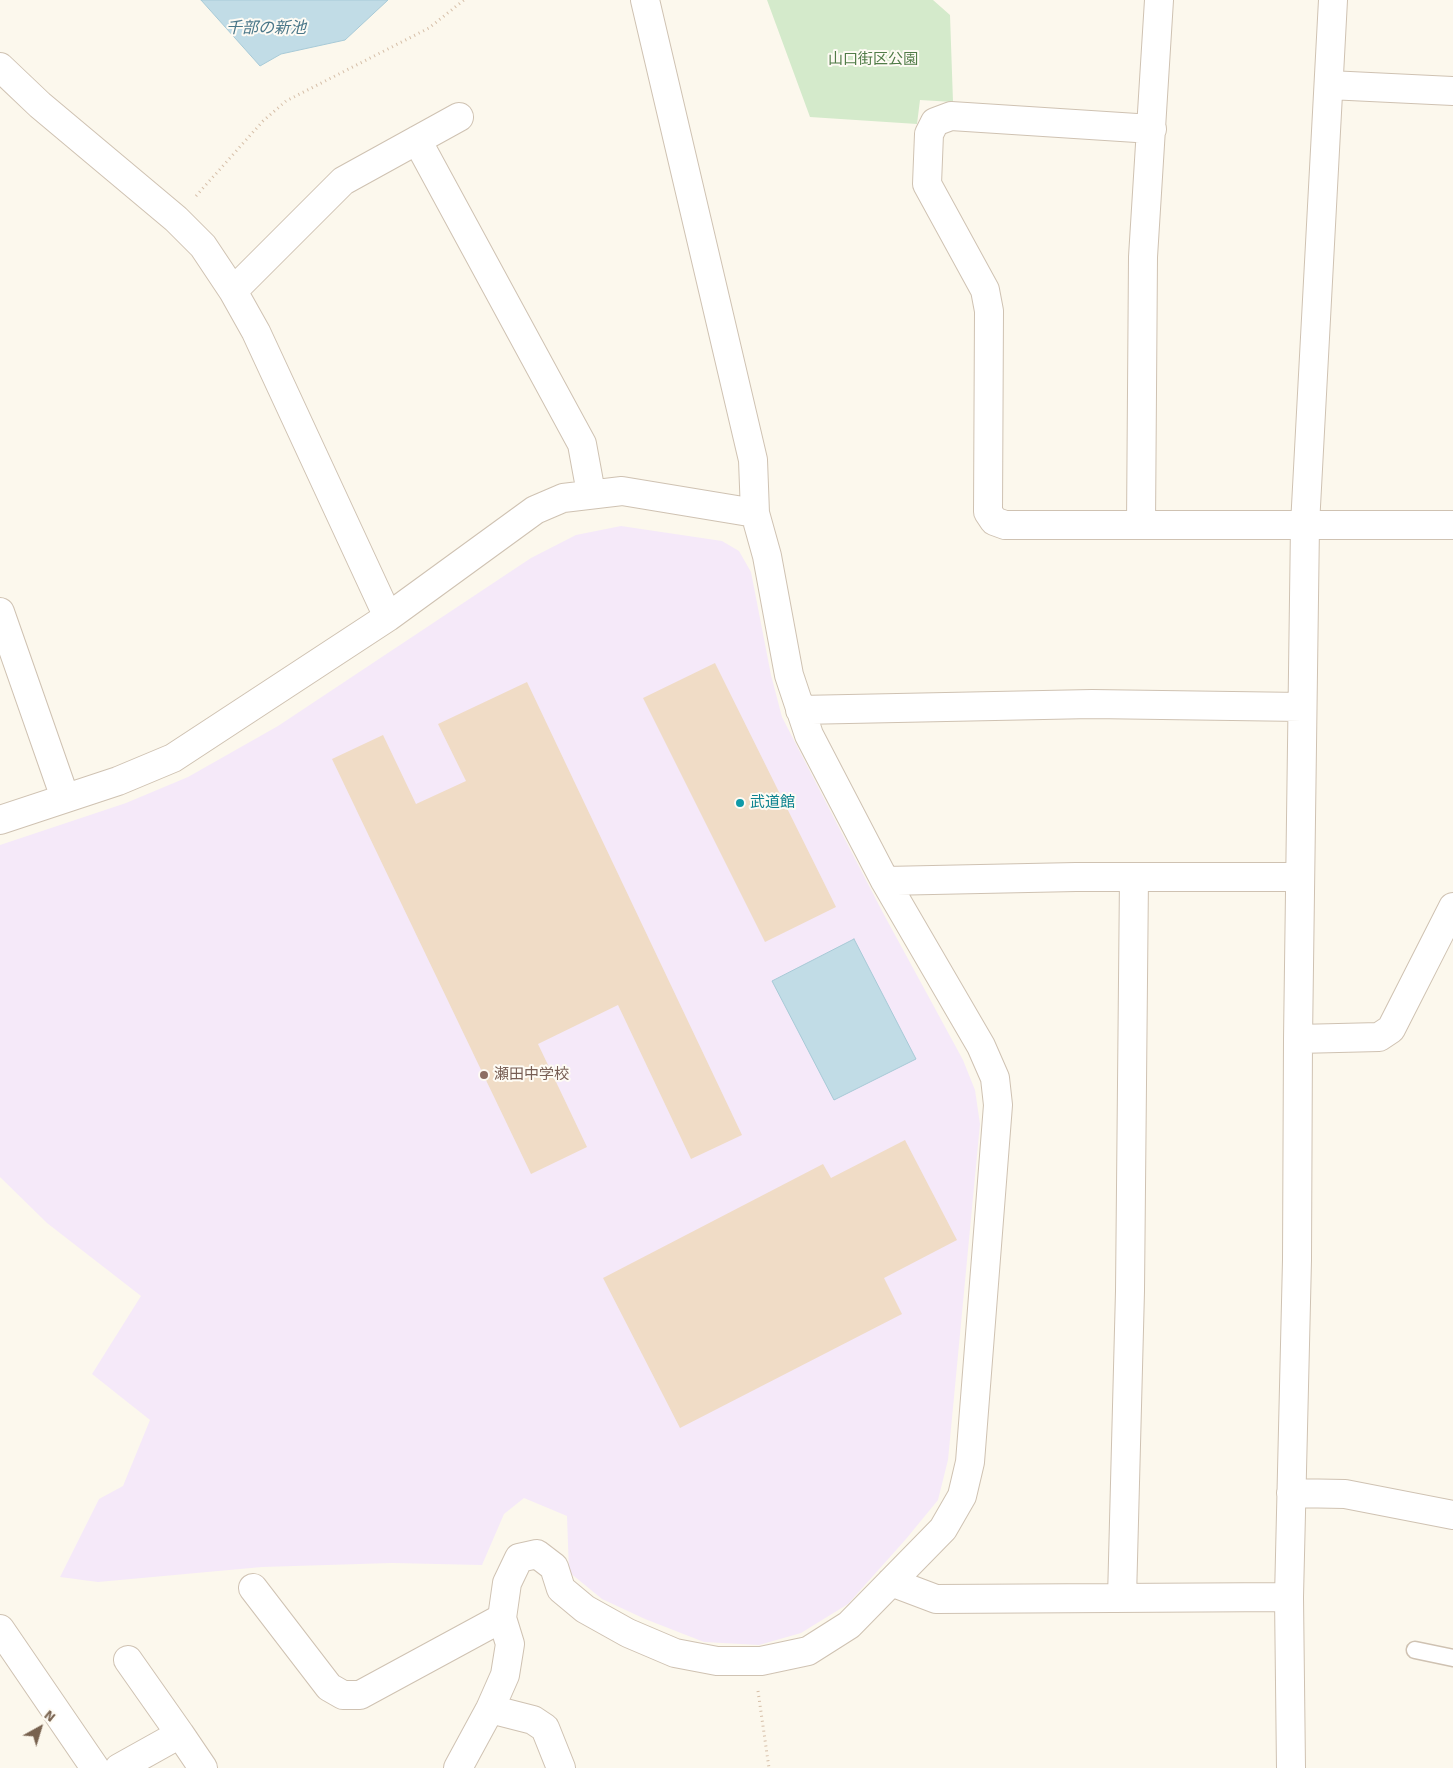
<!DOCTYPE html>
<meta charset="utf-8">
<style>
body{margin:0}
#map{position:relative;width:1453px;height:1768px;overflow:hidden;background:#fcf8ed;font-family:Signika,sans-serif}
canvas{display:block}
.north{position:absolute;left:15px;top:1703px;width:50px;height:50px;-webkit-text-stroke:4px #fefbf4;paint-order:stroke;rotate:39deg;font-size:14px;font-weight:700;line-height:20px;text-align:center;color:#78624f}
.north::after{content:'';display:block;margin:auto;width:18px;height:22px;background:#78624f;clip-path:polygon(50% 0,100% 100%,50% 72%,0 100%)}
</style>
<div id="map">
<canvas width="1453" height="1768"></canvas>
<div class="north">N</div>
</div>
<script>
const ctx = document.querySelector('canvas').getContext('2d');
ctx.lineJoin = 'round';
function fillPath(path, color) { ctx.fillStyle = color; ctx.fill(path, 'evenodd'); }
const toPath = rows => new Path2D(rows.map(r => 'M' + r).join(''));
function stroke(path, color, width, dash) { ctx.strokeStyle = color; ctx.lineWidth = width; ctx.lineCap = dash ? 'butt' : 'round'; ctx.setLineDash(dash || []); ctx.stroke(path); }
function drawText(font, color, halo, rows, align = 'center') {
  ctx.font = font + ' Signika,"Noto Sans JP",sans-serif'; ctx.lineWidth = 4; ctx.setLineDash([]); ctx.textBaseline = 'middle'; ctx.strokeStyle = halo; ctx.fillStyle = color; for (const [text, x, y, turn = 0] of rows) {
    ctx.save(); ctx.translate(x, y); ctx.rotate((+turn || 0) * Math.PI / 180); ctx.textAlign = isNaN(turn) ? turn : align; if (halo) ctx.strokeText(text, 0, 0); ctx.fillText(text, 0, 0); ctx.restore();
  }
}
fillPath(toPath([
 [621,526,722,541,739,551,751,572,771,675,782,717,882,911,963,1060,975,1090,980,1124,948,1460,938,1500,906,1539,848,1604,801,1633,759,1645,704,1642,645,1619,602,1599,569,1572,567,1516,524,1498,504,1514,482,1565,392,1563,262,1567,98,1582,60,1577,99,1499,123,1486,150,1420,92,1374,141,1296,47,1223,0,1177,0,845,126,803,188,777,278,726,531,558,576,535]
]), '#f5e9f9');
fillPath(toPath([
 [767,0,933,0,950,15,953,102,920,100,917,124,810,117]
]), '#d4eacb');
const water = toPath([
 [201,0,388,0,345,40,281,54,260,66,201,0],
 [854,939,916,1059,834,1100,772,981,854,939]
]);
fillPath(water, '#c1dce6');
stroke(water, '#a8cad7', 1);
fillPath(toPath([
 [715,663,836,907,765,942,643,698],
 [527,682,742,1135,691,1159,618,1005,538,1044,587,1147,531,1174,332,759,383,735,416,804,466,781,438,724],
 [905,1140,957,1240,884,1278,902,1314,680,1428,603,1278,823,1164,831,1178]
]), '#f0dcc6');
const lane = toPath([
 [1415,1650,1453,1658]
]);
const street = toPath([
 [645,0,753,460,755,513],
 [0,67,40,105,176,219,203,246,233,291,256,332,388,617],
 [1329,85,1453,91],
 [1152,129,951,116,935,122,929,134,927,184,985,290,989,311,988,512,994,521,1005,525,1453,525],
 [417,140,582,444,591,493],
 [233,291,343,181,459,117],
 [1141,525,1143,257,1159,0],
 [0,612,65,798],
 [800,710,1092,704,1302,707],
 [0,820,118,781,173,758,388,617,535,510,563,498,622,491,755,513,767,556,789,675,809,735,885,881,981,1046,995,1078,998,1105,970,1462,962,1496,943,1529,849,1625,808,1651,761,1661,717,1661,675,1653,628,1633,585,1609,561,1589,554,1567,537,1554,519,1558,507,1583,502,1618,510,1644,505,1675,490,1709,458,1768],
 [885,881,1076,877,1300,877],
 [1298,1039,1379,1037,1391,1029,1453,907],
 [1291,1493,1345,1494,1453,1515],
 [891,1582,936,1599,1289,1597],
 [253,1588,329,1687,343,1695,360,1695,502,1618],
 [1122,1598,1130,1291,1134,877],
 [0,1629,95,1768],
 [128,1660,180,1734],
 [490,1709,533,1720,545,1728,561,1768],
 [119,1768,180,1734,203,1768],
 [1291,1768,1289,1597,1297,1260,1298,1039,1305,525,1333,0]
]);
stroke(lane, '#cfc2b2', 19);
stroke(street, '#cfc2b2', 30);
stroke(toPath([
 [196,196,263,121,286,101,429,28,464,0],
 [758,1691,769,1768]
]), '#d6bfa8', 3, [1, 4]);
stroke(lane, '#fff', 16);
stroke(street, '#fff', 28);
for (const [x, y, r, color] of [
 [740,803,5,"#0f9aa8"],
 [484,1075,5,"#8d6e63"]
]) { const dot = new Path2D(); dot.arc(x, y, r, 0, 2 * Math.PI); ctx.fillStyle = color; ctx.fill(dot); stroke(dot, '#fefbf4', 2); }
drawText('15px', '#517c48', '#fefbf4', [
 ["山口街区公園",873,60]
]);
drawText('15px', '#0d838f', '#fefbf4', [
 ["武道館",750,803]
], 'left');
drawText('15px', '#785e54', '#fefbf4', [
 ["瀬田中学校",494,1075]
], 'left');
drawText('italic 16px', '#4a7789', '#fefbf4', [
 ["千部の新池",266,29]
]);
</script>
